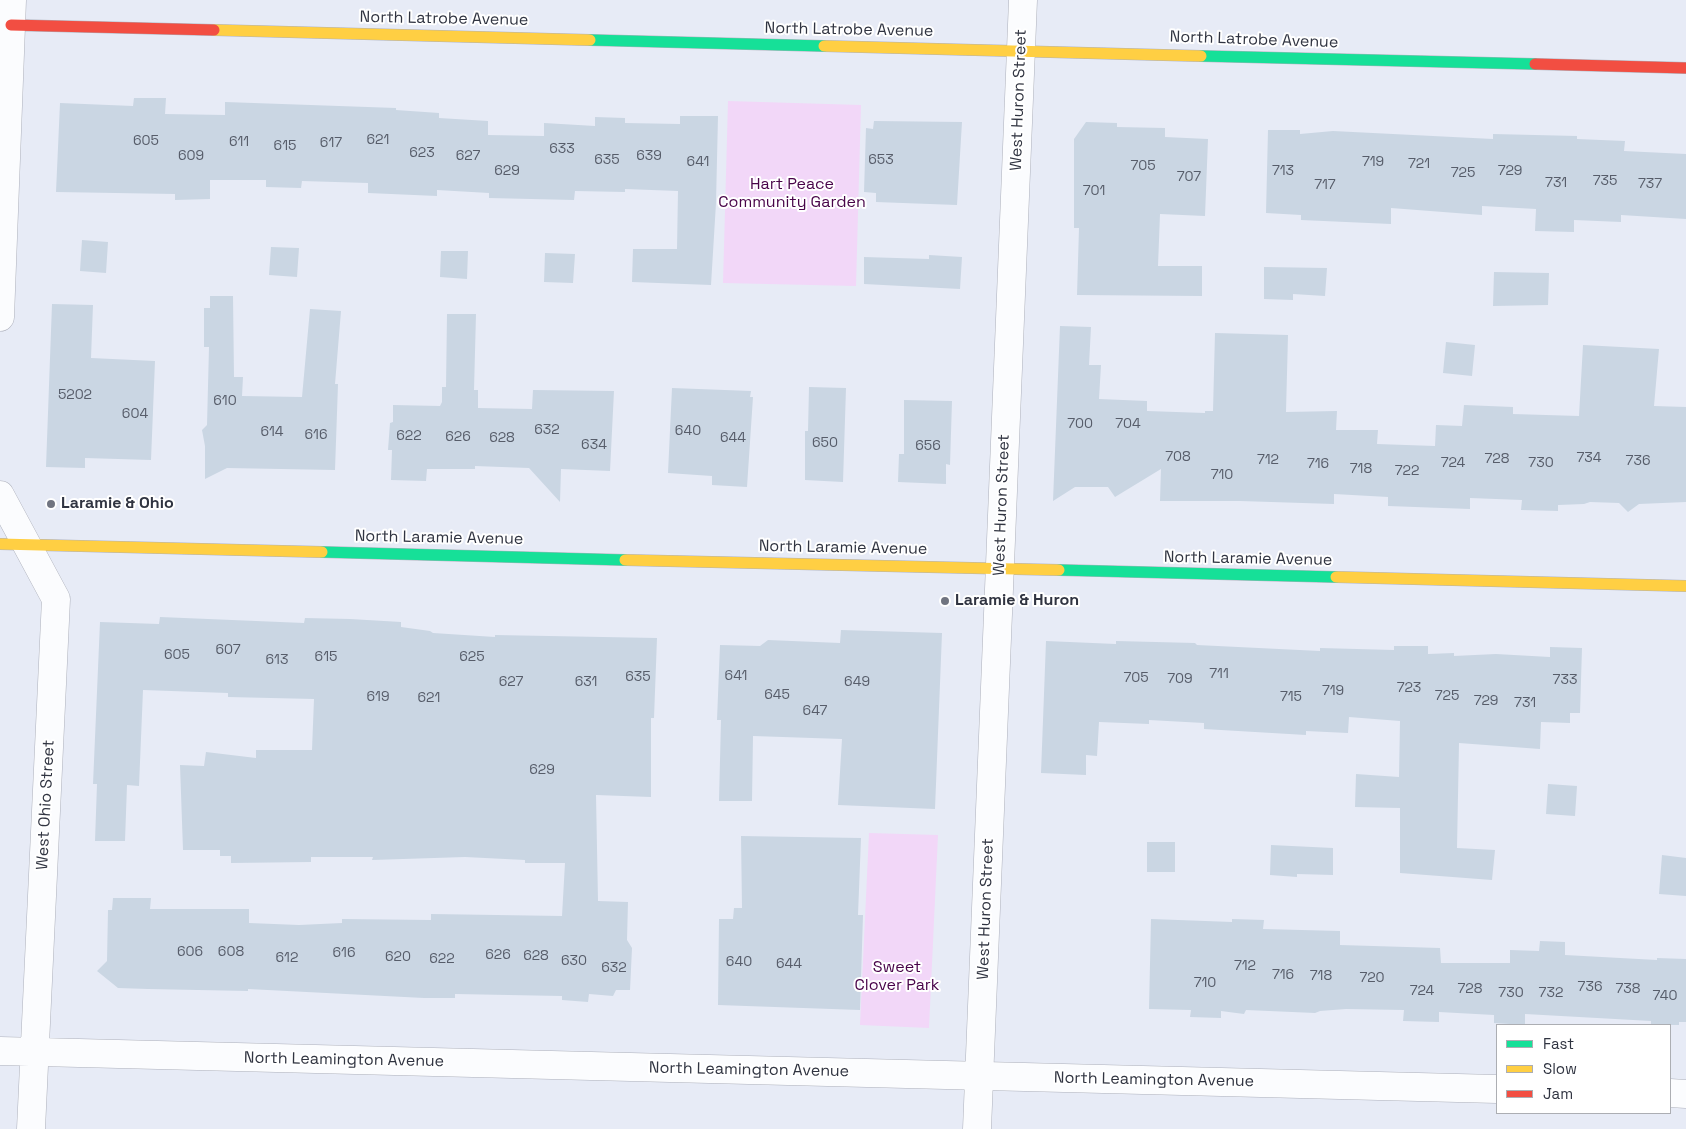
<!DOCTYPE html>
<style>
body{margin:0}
#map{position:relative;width:1686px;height:1129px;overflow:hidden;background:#e7ebf6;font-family:"Space Grotesk",sans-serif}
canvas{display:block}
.legend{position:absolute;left:1496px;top:1024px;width:175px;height:90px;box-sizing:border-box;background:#fff;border:1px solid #acaeb3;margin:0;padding:6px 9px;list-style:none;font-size:15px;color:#303441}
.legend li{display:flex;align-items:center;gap:10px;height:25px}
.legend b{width:25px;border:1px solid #acaeb3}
</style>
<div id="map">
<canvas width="1686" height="1129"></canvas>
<ul class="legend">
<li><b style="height:6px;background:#16e098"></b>Fast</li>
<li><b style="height:6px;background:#ffcf43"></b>Slow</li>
<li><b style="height:6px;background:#f24e42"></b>Jam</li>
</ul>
</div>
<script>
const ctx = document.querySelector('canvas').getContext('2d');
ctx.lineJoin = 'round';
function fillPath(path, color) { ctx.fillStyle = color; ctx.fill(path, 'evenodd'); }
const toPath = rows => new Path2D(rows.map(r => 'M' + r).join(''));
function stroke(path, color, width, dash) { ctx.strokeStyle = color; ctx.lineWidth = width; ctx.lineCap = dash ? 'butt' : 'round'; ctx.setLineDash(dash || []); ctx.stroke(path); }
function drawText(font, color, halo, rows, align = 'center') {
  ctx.font = font + ' "Space Grotesk",sans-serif'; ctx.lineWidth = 4; ctx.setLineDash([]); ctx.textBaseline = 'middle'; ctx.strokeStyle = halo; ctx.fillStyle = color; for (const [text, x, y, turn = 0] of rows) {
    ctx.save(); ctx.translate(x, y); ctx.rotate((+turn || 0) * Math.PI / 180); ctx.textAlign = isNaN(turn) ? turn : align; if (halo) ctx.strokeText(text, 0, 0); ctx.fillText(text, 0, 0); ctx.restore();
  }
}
fillPath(toPath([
 [728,101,861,105,856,286,723,283],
 [869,833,938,835,929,1028,860,1025]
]), '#f2d7f8');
fillPath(toPath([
 [134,98,166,98,165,114,225,115,225,102,396,108,396,110,439,113,439,118,488,121,488,135,544,136,544,123,595,126,595,117,625,118,625,123,680,124,680,116,718,116,716,203,711,285,632,282,633,249,677,249,678,191,625,189,625,192,575,191,574,200,489,198,489,193,437,190,437,196,368,193,368,183,302,181,301,188,266,187,266,180,210,180,210,199,175,200,175,194,56,192,60,103,133,106],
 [874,121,962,122,957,205,876,202,876,193,864,192,866,128,873,129],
 [1086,122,1117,123,1117,127,1165,128,1165,137,1208,139,1205,216,1160,214,1158,266,1202,266,1202,296,1077,295,1079,228,1074,228,1074,139],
 [1268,130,1300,130,1300,134,1333,131,1493,139,1493,134,1577,136,1577,139,1625,141,1624,151,1686,154,1686,219,1621,215,1621,222,1574,220,1574,232,1535,231,1536,209,1482,206,1482,215,1391,208,1391,224,1301,220,1301,215,1266,213],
 [82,240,108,242,106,273,80,271],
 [271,247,299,248,297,277,269,275],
 [441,251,468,251,467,279,440,277],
 [545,253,575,254,573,283,544,282],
 [929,255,962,257,960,289,864,284,864,257,929,259],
 [1264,267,1327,268,1325,296,1293,294,1293,300,1264,299],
 [1494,272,1549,273,1548,305,1493,306],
 [210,296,233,296,234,377,243,377,242,396,302,397,310,309,341,311,335,384,338,384,335,470,227,468,205,479,205,446,202,430,207,425,209,347,204,347,204,308,210,308],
 [52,304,93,305,91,358,155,361,151,460,85,458,85,468,46,467],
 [447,314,476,314,474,390,478,390,478,408,532,409,533,390,614,391,610,471,561,469,560,502,529,468,475,466,475,469,427,469,426,481,391,480,392,450,388,450,390,423,393,422,393,405,440,406,442,402,442,387,446,387],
 [1060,326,1091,327,1089,365,1101,365,1099,399,1147,401,1147,411,1205,413,1205,411,1213,411,1215,333,1288,335,1286,412,1337,411,1336,430,1378,430,1377,444,1435,446,1436,425,1462,426,1464,405,1513,407,1513,414,1579,416,1583,345,1659,349,1654,406,1686,407,1686,502,1639,504,1628,512,1619,503,1590,502,1584,504,1558,505,1558,511,1521,510,1522,500,1470,498,1470,509,1388,506,1388,497,1334,494,1334,504,1240,501,1160,501,1161,469,1115,497,1108,487,1075,487,1053,501],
 [1446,342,1475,345,1472,376,1443,373],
 [809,387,846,388,843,482,805,480,805,431,808,431],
 [672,388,751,391,750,397,753,397,747,487,712,485,712,476,668,473],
 [904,400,952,401,950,465,946,464,946,484,898,482,899,454,904,454],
 [160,617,304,623,305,618,350,619,401,622,401,627,430,631,433,633,495,637,495,635,657,638,654,718,651,718,651,797,596,795,598,901,628,902,627,940,632,948,630,990,616,990,613,996,589,994,588,1002,562,1000,562,996,455,994,455,998,424,998,248,989,248,991,148,989,118,988,97,971,107,961,108,910,112,910,113,898,151,898,150,909,249,909,249,923,299,925,342,923,342,919,431,920,431,914,562,916,565,863,525,863,525,860,465,857,372,860,373,857,311,857,311,862,231,863,231,856,220,856,220,850,183,850,180,765,204,766,206,752,256,758,256,750,312,750,314,699,228,697,228,693,143,690,139,786,127,785,125,841,95,841,97,784,93,784,100,622,159,624],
 [841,630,942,633,935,809,838,805,842,739,753,736,752,801,719,801,721,720,717,720,720,645,760,646,768,640,840,643],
 [1046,641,1116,644,1116,641,1195,643,1197,645,1320,651,1320,648,1394,650,1394,646,1428,646,1428,654,1454,653,1454,656,1496,654,1550,657,1550,647,1582,648,1580,713,1570,713,1570,723,1541,722,1540,749,1459,743,1457,848,1495,850,1492,880,1400,873,1400,808,1355,807,1356,774,1399,777,1400,721,1349,717,1348,733,1306,731,1306,735,1204,729,1204,723,1149,720,1149,724,1099,722,1097,756,1086,755,1086,775,1041,773],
 [1548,784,1577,786,1575,816,1546,814],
 [741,836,861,838,858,915,863,915,860,1010,718,1005,719,919,733,919,734,908,742,908],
 [1147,842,1175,842,1175,872,1147,872],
 [1271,845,1333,848,1333,875,1297,874,1297,877,1270,875],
 [1662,855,1686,858,1686,896,1659,894],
 [1151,919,1232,922,1232,919,1264,920,1263,929,1340,931,1340,945,1440,948,1441,963,1510,963,1510,950,1539,951,1540,941,1565,942,1565,955,1657,960,1657,958,1686,959,1686,1022,1679,1022,1679,1025,1651,1025,1651,1021,1525,1014,1525,1025,1494,1023,1494,1015,1439,1012,1439,1022,1403,1021,1404,1010,1346,1009,1320,1011,1315,1013,1246,1010,1244,1014,1221,1011,1221,1018,1190,1017,1191,1010,1149,1009]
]), '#cad6e3');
const street = toPath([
 [0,317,12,0],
 [0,495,56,599,31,1129],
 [0,1051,1497,1089],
 [1670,1093,1686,1094],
 [977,1129,1023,0]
]);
const fast = toPath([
 [590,40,824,46],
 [1201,56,1535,64],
 [322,552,625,560],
 [1059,570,1336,577]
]);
const slow = toPath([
 [214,30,590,40],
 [824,46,1201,56],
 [0,544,322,552],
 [625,560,1059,570],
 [1336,577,1686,586]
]);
const jam = toPath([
 [11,25,214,30],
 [1535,64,1686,68]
]);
stroke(street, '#adb0bb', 29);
stroke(fast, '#adb0bb', 12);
stroke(slow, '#adb0bb', 12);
stroke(jam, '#adb0bb', 12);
stroke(street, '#fbfcfe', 28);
stroke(fast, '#16e098', 11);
stroke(slow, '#ffcf43', 11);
stroke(jam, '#f24e42', 11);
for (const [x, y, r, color] of [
 [51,504,5,"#707480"],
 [945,601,5,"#707480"]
]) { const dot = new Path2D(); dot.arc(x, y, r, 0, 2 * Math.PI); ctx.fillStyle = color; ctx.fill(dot); stroke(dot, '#fff', 2); }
drawText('14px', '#575d6a', null, [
 ["621",378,140],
 ["605",146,141],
 ["611",239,142],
 ["617",331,143],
 ["615",285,146],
 ["633",562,149],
 ["623",422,153],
 ["609",191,156],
 ["627",468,156],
 ["639",649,156],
 ["635",607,160],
 ["653",881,160],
 ["641",698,162],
 ["719",1373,162],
 ["721",1419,164],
 ["705",1143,166],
 ["629",507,171],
 ["713",1283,171],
 ["729",1510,171],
 ["725",1463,173],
 ["707",1189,177],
 ["735",1605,181],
 ["731",1556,183],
 ["737",1650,184],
 ["717",1325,185],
 ["701",1094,191],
 ["5202",75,395],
 ["610",225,401],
 ["604",135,414],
 ["700",1080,424],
 ["704",1128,424],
 ["632",547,430],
 ["640",688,431],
 ["614",272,432],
 ["616",316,435],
 ["622",409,436],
 ["626",458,437],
 ["628",502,438],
 ["644",733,438],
 ["650",825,443],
 ["634",594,445],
 ["656",928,446],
 ["708",1178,457],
 ["734",1589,458],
 ["728",1497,459],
 ["712",1268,460],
 ["736",1638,461],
 ["724",1453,463],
 ["730",1541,463],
 ["716",1318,464],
 ["718",1361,469],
 ["722",1407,471],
 ["710",1222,475],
 ["607",228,650],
 ["605",177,655],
 ["615",326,657],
 ["625",472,657],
 ["613",277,660],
 ["711",1219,674],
 ["641",736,676],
 ["635",638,677],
 ["705",1136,678],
 ["709",1180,679],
 ["733",1565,680],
 ["627",511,682],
 ["631",586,682],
 ["649",857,682],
 ["723",1409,688],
 ["719",1333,691],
 ["645",777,695],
 ["725",1447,696],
 ["619",378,697],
 ["715",1291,697],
 ["621",429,698],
 ["729",1486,701],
 ["731",1525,703],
 ["647",815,711],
 ["629",542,770],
 ["606",190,952],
 ["608",231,952],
 ["616",344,953],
 ["626",498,955],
 ["628",536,956],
 ["620",398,957],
 ["612",287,958],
 ["622",442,959],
 ["630",574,961],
 ["640",739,962],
 ["644",789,964],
 ["712",1245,966],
 ["632",614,968],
 ["716",1283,975],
 ["718",1321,976],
 ["720",1372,978],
 ["710",1205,983],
 ["736",1590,987],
 ["728",1470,989],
 ["738",1628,989],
 ["724",1422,991],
 ["730",1511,993],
 ["732",1551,993],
 ["740",1665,996]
]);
drawText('16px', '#303441', '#fff', [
 ["North Latrobe Avenue",444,19,1],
 ["North Latrobe Avenue",849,30,1],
 ["North Latrobe Avenue",1254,40,2],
 ["West Huron Street",1019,100,-88],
 ["West Huron Street",1002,505,-88],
 ["North Laramie Avenue",439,538,1],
 ["North Laramie Avenue",843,548,1],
 ["North Laramie Avenue",1248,559,1],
 ["West Ohio Street",46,805,-87],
 ["West Huron Street",986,909,-88],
 ["North Leamington Avenue",344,1060,1],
 ["North Leamington Avenue",749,1070,1],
 ["North Leamington Avenue",1154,1080,1]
]);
drawText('16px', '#480449', '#fff', [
 ["Hart Peace",792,185],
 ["Community Garden",792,203],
 ["Sweet",897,968],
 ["Clover Park",897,986]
]);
drawText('bold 16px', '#303441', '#fff', [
 ["Laramie & Ohio",61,504],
 ["Laramie & Huron",955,601]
], 'left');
</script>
